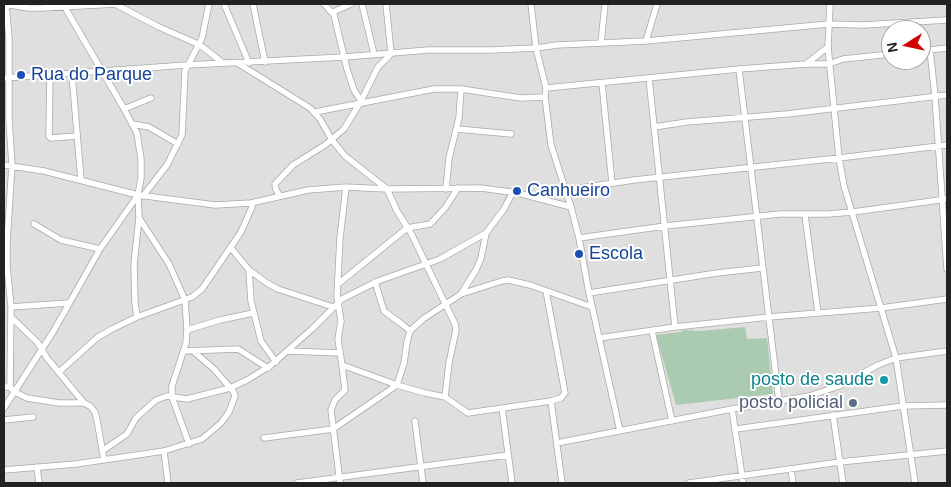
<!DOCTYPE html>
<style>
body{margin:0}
#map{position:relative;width:951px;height:487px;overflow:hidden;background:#f2efe9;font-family:Arial,sans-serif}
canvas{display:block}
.frame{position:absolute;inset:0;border:5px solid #222;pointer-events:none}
.north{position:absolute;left:881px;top:20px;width:50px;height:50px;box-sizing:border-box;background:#fff;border:1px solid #a7a7a7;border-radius:50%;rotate:260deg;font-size:14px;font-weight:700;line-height:20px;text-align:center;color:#222}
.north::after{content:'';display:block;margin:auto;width:18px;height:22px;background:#d40000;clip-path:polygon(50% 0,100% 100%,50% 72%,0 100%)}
</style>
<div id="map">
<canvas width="951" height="487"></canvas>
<div class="frame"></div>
<div class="north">N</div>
</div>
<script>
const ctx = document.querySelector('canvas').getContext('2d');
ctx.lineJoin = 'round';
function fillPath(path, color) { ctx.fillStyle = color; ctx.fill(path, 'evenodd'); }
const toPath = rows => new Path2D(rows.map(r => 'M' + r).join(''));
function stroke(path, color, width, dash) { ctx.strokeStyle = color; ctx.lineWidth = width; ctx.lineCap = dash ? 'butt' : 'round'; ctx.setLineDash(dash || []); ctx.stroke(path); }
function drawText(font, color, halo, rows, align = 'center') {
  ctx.font = font + ' Arial,sans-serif'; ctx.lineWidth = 4; ctx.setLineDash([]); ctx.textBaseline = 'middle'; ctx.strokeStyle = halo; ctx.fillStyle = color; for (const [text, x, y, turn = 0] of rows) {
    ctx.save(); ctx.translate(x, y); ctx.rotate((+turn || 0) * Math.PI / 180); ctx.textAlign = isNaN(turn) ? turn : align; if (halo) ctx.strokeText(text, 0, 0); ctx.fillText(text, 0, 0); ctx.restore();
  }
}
fillPath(toPath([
 [4,4,947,4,947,483,4,483],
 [891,30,921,30,921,60,891,60]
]), '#e0dfdf');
fillPath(toPath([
 [745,327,747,339,767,338,773,394,676,405,656,335,680,332,685,330,700,331]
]), '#aacbaf');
const minor = toPath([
 [4,4,28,8,42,8,116,4],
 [64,4,67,11,123,107,137,133,141,159,141,178,138,195,139,218,169,264,185,300,187,330,186,343,172,386,172,397,189,444],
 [115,4,159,27,200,45,223,63],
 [224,4,249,63],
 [253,4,265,62],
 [324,4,334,15,347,69,354,90,361,101],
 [362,4,374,54],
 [531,4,536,48,546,88,545,97,551,145,571,207],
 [830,4,828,47,839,158,844,186,896,358,915,483],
 [6,5,9,38,9,120,12,165,7,242,7,266,11,307,10,387],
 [333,12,351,4],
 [646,41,657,4],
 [601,43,605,4],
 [930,50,935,96,947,269],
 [921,51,947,48],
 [239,64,310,108,320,119,332,140,345,156,387,189,397,211,412,235,455,324,456,330,449,363,445,397],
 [806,64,828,47],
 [739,69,779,401],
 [72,74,81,180],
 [50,75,49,136,51,138,77,136],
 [4,78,187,65,345,57,428,50,491,50,536,48,557,45,646,41,829,24,863,25,947,20],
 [649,78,675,327],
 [602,83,612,183],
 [546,88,739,69,806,64,829,64,843,59,891,54],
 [124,109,151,98],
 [315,112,434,89,461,89,521,98,545,97],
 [132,124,149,127,178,144],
 [654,127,687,122,787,114,947,95],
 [457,129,511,134],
 [4,165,44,171,138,195,215,205,251,203,308,190,346,187,387,189,481,188,518,193,571,207,579,238,589,293,620,431],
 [446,189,449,158,459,118,461,89],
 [567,190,634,180,839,158,947,145],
 [143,196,167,165,182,135,185,71,202,38,209,4],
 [280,196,276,190,275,184,293,165,325,145,344,129,361,101,378,67,389,56,391,53,386,4],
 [805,215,818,313],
 [34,224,61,240,100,249],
 [579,238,665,226,780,214,828,214,853,212,947,199],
 [231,248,249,270,267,283,278,289,333,307],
 [249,270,251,301,261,341,276,362],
 [375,282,384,311,403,325,410,331],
 [338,284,407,228,430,224,433,221,445,208,458,188],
 [546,291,565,393,561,398,551,401],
 [589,293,717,273,762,268],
 [461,294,502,281,508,280,530,285,592,307],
 [11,307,68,303],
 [11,317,38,343,47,358,84,403],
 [137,317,135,303,134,264,139,218],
 [187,330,220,320,253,313],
 [652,331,672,421],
 [599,338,675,327,769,317,881,308,947,299],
 [184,351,238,349,268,368],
 [288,351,340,353],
 [342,365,397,385,425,393,445,397,468,413,551,401,562,483],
 [59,372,98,337,112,329,137,317,192,297,202,289,241,232,252,207,251,203],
 [4,387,10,387,15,392,27,398,59,403,84,403,90,406,95,412,97,420,104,460],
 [4,408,53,332,100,249,138,195],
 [502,408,512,483],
 [732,409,743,483],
 [833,415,843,483],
 [4,420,33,417],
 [415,421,423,483],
 [736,429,903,406,947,405],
 [264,438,333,429,397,385,404,363,407,342,410,331,423,319,461,294,476,270,481,258,486,233],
 [557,443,732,409,809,396,839,386,878,365,896,358,947,351],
 [102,451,127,434,136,418,156,400,167,396,187,399,230,388,247,380,270,366,312,329,342,299,378,281,440,259,486,233,504,209,513,192],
 [164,451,168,483],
 [37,467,39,483],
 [791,469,793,483],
 [4,470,76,464,164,451,202,439,221,423,229,412,235,396,233,391,214,369,193,351],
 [297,483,508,455],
 [340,483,331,410,335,400,345,390,342,365,338,339,341,321,337,296,340,238,346,187],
 [689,483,840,462,947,451]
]);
stroke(minor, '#a9a9a9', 7);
stroke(minor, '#fff', 5.5);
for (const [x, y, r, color] of [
 [21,75,5,"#1a4fb4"],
 [517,191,5,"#1a4fb4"],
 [579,254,5,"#1a4fb4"],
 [884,380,5,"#0f9aa8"],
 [853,403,5,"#5c6f8a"]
]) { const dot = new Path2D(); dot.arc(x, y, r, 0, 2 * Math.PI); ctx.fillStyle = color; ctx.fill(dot); stroke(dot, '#fff', 2); }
drawText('18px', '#164399', '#fff', [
 ["Rua do Parque",31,75],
 ["Canhueiro",527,191],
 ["Escola",589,254]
], 'left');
drawText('18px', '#0d838f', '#fff', [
 ["posto de saude",874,380]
], 'right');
drawText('18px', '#4e5e75', '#fff', [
 ["posto policial",843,403]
], 'right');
</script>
